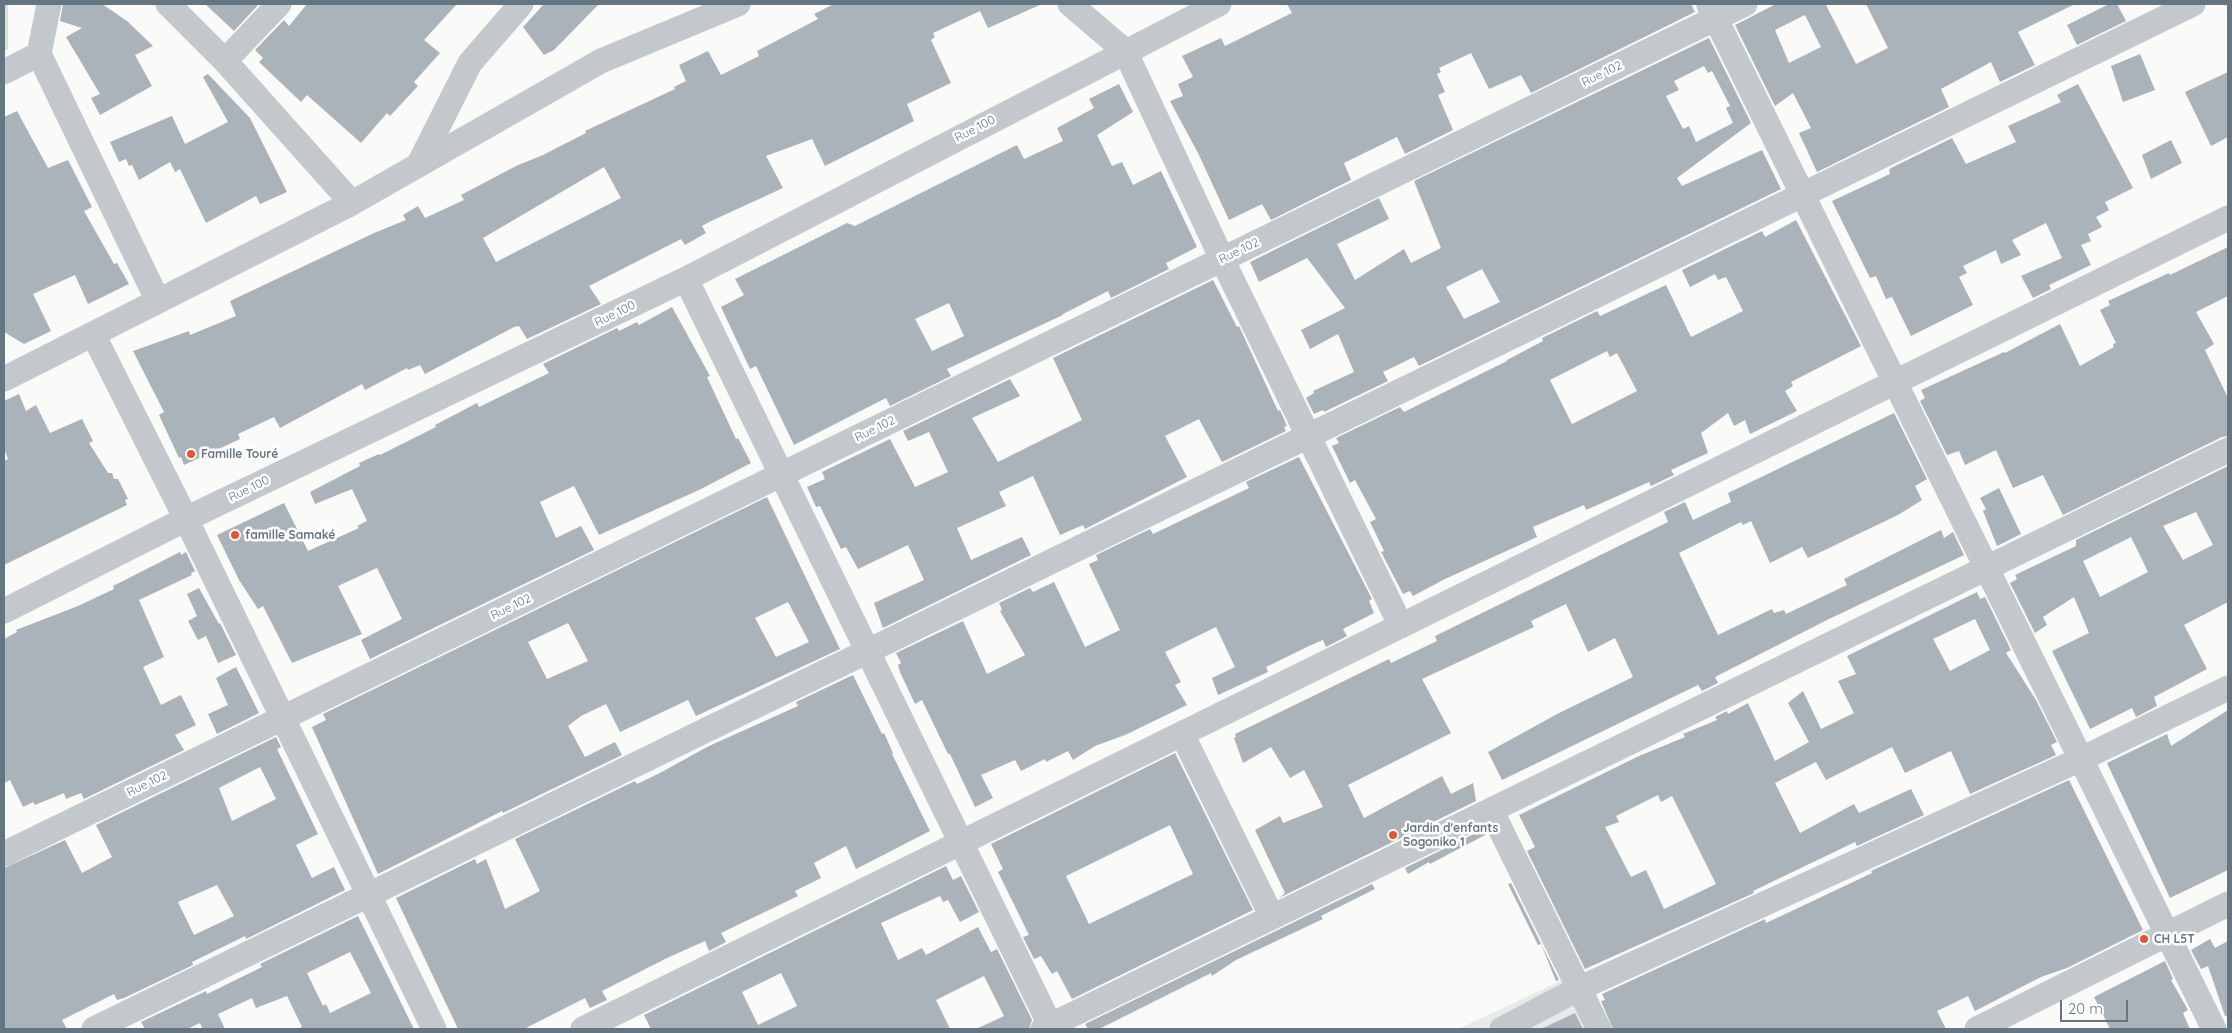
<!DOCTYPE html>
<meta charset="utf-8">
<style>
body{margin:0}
#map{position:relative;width:2232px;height:1033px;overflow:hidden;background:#fafaf8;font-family:Quicksand,sans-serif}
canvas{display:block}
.frame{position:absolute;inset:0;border:5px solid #657683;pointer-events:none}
.scale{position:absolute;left:2060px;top:1000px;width:68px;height:22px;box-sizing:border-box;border:2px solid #657683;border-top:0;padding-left:6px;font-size:15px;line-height:18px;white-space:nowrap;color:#657683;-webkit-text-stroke:4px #fff;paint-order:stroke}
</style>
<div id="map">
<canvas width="2232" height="1033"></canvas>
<div class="frame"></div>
<div class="scale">20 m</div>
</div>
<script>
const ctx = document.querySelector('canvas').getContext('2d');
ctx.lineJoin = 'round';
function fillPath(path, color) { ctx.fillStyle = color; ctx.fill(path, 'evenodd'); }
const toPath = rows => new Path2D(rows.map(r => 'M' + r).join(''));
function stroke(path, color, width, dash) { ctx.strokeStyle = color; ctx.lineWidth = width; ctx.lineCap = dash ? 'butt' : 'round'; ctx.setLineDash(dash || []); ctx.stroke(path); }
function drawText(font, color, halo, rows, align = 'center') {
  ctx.font = font + ' Quicksand,sans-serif'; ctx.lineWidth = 5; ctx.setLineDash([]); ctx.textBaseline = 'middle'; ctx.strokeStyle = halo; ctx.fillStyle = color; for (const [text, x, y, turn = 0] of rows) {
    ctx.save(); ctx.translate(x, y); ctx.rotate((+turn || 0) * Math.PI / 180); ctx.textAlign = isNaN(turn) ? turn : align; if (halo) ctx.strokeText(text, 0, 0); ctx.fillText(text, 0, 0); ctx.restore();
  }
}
fillPath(toPath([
 [1567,978,1593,1029,1458,1029]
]), '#e8e9e9');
fillPath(toPath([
 [4,4,8,4,8,49,4,51]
]), '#dadfd7');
fillPath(toPath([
 [63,4,102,4,127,21,153,46,135,55,152,86,100,115,91,98,100,94,66,37,82,28,60,21],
 [205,4,259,4,234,31],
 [307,4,457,4,424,40,440,53,414,82,418,86,390,116,387,113,361,143,307,95,301,102,259,62,263,58,255,50,284,20,289,26],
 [544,4,599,4,554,50,544,55,523,27],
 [834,4,1042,4,988,28,980,11,933,33,935,37,931,40,951,83,907,104,914,121,825,166,812,139,766,156,783,188,709,222,702,226,706,233,685,245,681,239,589,286,601,304,527,339,519,326,514,327,425,374,420,365,408,370,407,368,365,390,362,384,280,428,274,417,238,434,240,439,184,465,181,457,179,458,159,415,164,412,133,351,189,331,190,335,236,316,230,301,374,233,406,220,403,215,418,206,425,218,464,200,461,195,516,166,543,155,586,133,585,131,675,89,674,87,686,81,679,65,708,51,721,75,759,56,757,51,818,19,814,14],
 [604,167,621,198,496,262,483,238],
 [1287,4,1691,4,1695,12,1531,93,1521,75,1489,89,1471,53,1439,68,1441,72,1437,74,1445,92,1438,95,1453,130,1405,154,1397,137,1344,163,1351,180,1271,220,1262,204,1229,220,1198,153,1170,101,1183,96,1178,84,1193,77,1182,56,1221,38,1225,46,1292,13],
 [1776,4,1828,4,1826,5,1856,64,1888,48,1866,4,2075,4,2018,32,2035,65,2000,82,1991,62,1941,89,1949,107,1817,172,1799,133,1811,128,1793,93,1775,106,1735,25],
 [1805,15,1821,47,1789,63,1775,30],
 [2109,4,2117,4,2126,21,2077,45,2067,25],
 [1709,38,1751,123,1677,178,1682,186,1762,150,1781,189,1419,366,1414,357,1383,372,1388,381,1324,412,1323,410,1314,414,1306,398,1314,393,1313,391,1354,372,1338,334,1310,349,1301,330,1345,308,1307,258,1259,282,1250,262,1379,198,1389,219,1337,244,1355,280,1404,249,1411,263,1441,248,1414,181],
 [1704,66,1708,73,1712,71,1730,106,1726,108,1733,123,1696,142,1689,126,1683,129,1666,96,1679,90,1674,81],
 [1482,269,1500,302,1464,319,1446,287],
 [2140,54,2155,90,2123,102,2111,66],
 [2228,72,2228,137,2211,146,2185,92],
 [208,74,250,118,287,192,260,204,256,196,206,223,180,169,175,172,170,162,139,180,132,165,129,166,126,159,119,162,110,142,172,116,185,144,228,122,203,77],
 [1119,84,1133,112,1097,135,1112,166,1122,162,1133,185,1161,171,1197,247,1166,263,1169,269,1111,298,1108,291,1063,314,1063,315,947,369,951,376,890,406,886,398,794,445,756,366,750,369,721,307,744,295,735,279,847,223,855,226,1017,145,1024,159,1063,141,1057,128,1094,108,1089,99],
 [949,303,964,336,932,351,915,319],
 [2078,84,2133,188,2105,202,2109,210,2096,217,2102,227,2088,234,2091,241,2081,245,2091,265,2049,285,2051,289,2033,298,2021,276,2062,258,2046,223,2012,240,2021,255,2001,264,1996,250,1963,266,1967,273,1959,277,1973,305,1911,336,1892,297,1886,299,1876,276,1870,278,1832,201,1890,174,1889,170,1891,168,1952,138,1966,164,2016,142,2008,126,2061,102,2057,95],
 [17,111,48,168,68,160,92,207,84,211,114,264,117,263,129,284,88,304,75,275,33,294,51,331,24,344,4,332,4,117],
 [2171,140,2182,163,2151,179,2142,155],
 [1796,220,1861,346,1791,382,1793,386,1785,391,1797,411,1750,434,1745,420,1734,426,1728,413,1701,433,1708,453,1671,470,1674,475,1651,486,1649,482,1586,510,1584,505,1533,527,1537,537,1445,579,1413,596,1410,591,1403,594,1381,552,1384,551,1370,522,1376,519,1355,480,1350,483,1332,446,1339,443,1336,438,1400,407,1404,412,1507,361,1507,360,1543,341,1542,338,1597,311,1600,316,1666,285,1691,337,1743,311,1726,277,1718,280,1715,274,1690,287,1682,270,1762,231,1765,237],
 [1607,351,1610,357,1617,353,1637,391,1572,424,1550,380],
 [2228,247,2228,296,2196,312,2214,344,2205,350,2228,398,2228,436,2222,437,2063,515,2043,475,2013,488,1996,450,1965,465,1959,451,1947,455,1920,401,1925,398,1921,390,2004,352,2005,353,2060,324,2080,366,2114,347,2113,344,2116,343,2100,310,2110,305,2108,301,2169,273,2170,275],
 [1213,280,1237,327,1239,326,1278,411,1280,410,1287,426,1284,427,1286,431,1222,462,1199,419,1165,436,1187,477,1085,529,1083,525,1060,535,1033,476,999,492,1006,506,957,528,971,560,1022,537,1031,555,883,628,874,603,924,580,908,545,858,569,846,547,841,549,820,506,816,507,807,487,825,479,822,472,890,439,915,487,948,472,929,432,908,441,903,431,1010,379,1020,396,972,418,998,462,1082,420,1053,358],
 [672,307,710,376,707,377,736,439,738,438,751,463,699,490,599,535,574,486,540,502,556,538,581,526,594,550,370,659,361,640,402,619,377,568,338,586,362,634,292,663,263,606,258,609,239,580,217,535,284,503,308,551,359,528,357,526,367,521,352,489,315,504,310,492,360,466,359,463,379,454,380,455,436,427,435,425,477,403,479,407,549,373,543,364,617,328,619,331,637,322,639,325],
 [19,394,26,411,36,405,50,433,82,419,93,441,89,443,108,473,112,473,114,479,118,479,128,499,125,500,127,505,4,565,4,461,8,459,4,448,4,401],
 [1894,413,1927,479,1915,486,1922,500,1898,515,1808,558,1802,547,1770,563,1751,521,1743,525,1741,522,1679,553,1718,635,1772,609,1774,613,1784,610,1786,614,1847,585,1844,579,1941,530,1944,538,1953,532,1964,555,1827,620,1715,677,1718,683,1702,691,1698,685,1502,780,1488,752,1559,713,1633,677,1615,638,1588,652,1566,604,1531,621,1534,627,1422,679,1451,733,1348,785,1364,818,1442,776,1451,794,1473,783,1476,801,1279,898,1285,893,1255,830,1280,816,1283,823,1323,807,1304,770,1290,778,1271,747,1243,763,1234,738,1236,737,1235,734,1389,659,1391,663,1437,641,1435,636,1668,522,1664,512,1685,502,1693,520,1731,502,1728,493],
 [1299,457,1372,599,1369,601,1374,613,1343,629,1347,636,1326,647,1323,640,1309,646,1266,667,1268,672,1218,695,1212,678,1235,667,1216,627,1165,652,1181,682,1175,685,1187,705,1125,735,1095,746,1073,760,1068,751,1046,762,1045,759,1021,771,1015,760,981,775,993,798,975,807,950,754,948,754,922,700,915,704,900,672,898,665,901,663,896,653,963,621,987,674,1025,655,1000,611,1002,610,999,603,1030,588,1033,592,1054,582,1085,647,1120,630,1089,564,1098,560,1096,555,1150,529,1153,534,1249,488,1246,482],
 [2228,466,2228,602,2184,625,2207,669,2154,697,2157,706,2136,717,2132,708,2090,729,2052,651,2089,633,2074,597,2043,617,2047,625,2035,633,2010,583,2017,579,2015,575,2076,546,2076,540],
 [2196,512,2213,545,2183,560,2163,526],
 [2131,537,2148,572,2100,597,2083,561],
 [1999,488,2021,534,1997,546,1983,511,1986,509,1980,498],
 [767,497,840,649,696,716,688,700,620,732,606,704,581,716,568,726,585,757,615,742,622,755,503,813,502,811,378,874,312,727,326,720,323,714],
 [788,602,809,642,776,657,755,618],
 [568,623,588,661,547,679,528,642],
 [180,552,181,555,186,552,195,571,191,573,192,575,139,600,164,657,143,667,161,705,181,695,196,725,175,735,184,750,84,799,81,793,66,799,64,793,35,805,33,802,23,807,10,780,4,783,4,639,17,632,16,630,78,606,114,589,113,586],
 [199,588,219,624,220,623,236,655,218,663,206,636,198,640,188,621,197,616,187,594],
 [1977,592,1980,599,1985,597,2011,650,2006,653,2036,700,2057,742,2051,745,2056,755,1970,794,1951,751,1905,773,1892,747,1826,780,1816,762,1775,783,1800,833,1854,804,1859,813,1911,789,1924,815,1857,846,1855,842,1753,891,1754,893,1585,969,1527,851,1535,847,1519,815,1639,756,1685,737,1683,734,1717,720,1715,717,1727,711,1728,714,1748,703,1775,761,1809,742,1788,703,1803,691,1821,729,1854,713,1838,681,1856,674,1847,656],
 [1975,619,1990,650,1950,671,1933,639],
 [1658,795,1661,802,1672,796,1716,884,1664,909,1646,870,1631,877,1605,827,1619,822,1616,816],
 [236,667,259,713,217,734,208,714,228,705,216,678],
 [853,675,882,734,884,733,893,753,892,754,930,831,856,869,846,846,814,863,821,878,795,891,798,896,721,933,726,942,709,951,705,941,667,958,602,991,607,1000,590,1008,585,998,524,1029,458,1029,396,898,475,859,477,864,486,859,505,909,540,891,515,839,635,781,637,784,658,774,709,746,798,706,796,702],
 [2228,710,2228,870,2170,898,2107,763,2167,734,2171,746],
 [276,737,281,747,277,749,318,834,296,845,312,878,334,867,345,890,246,939,245,936,192,962,193,965,124,998,117,1000,114,994,62,1020,67,1029,4,1029,4,868,65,840,82,873,112,857,96,825],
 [260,767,276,799,232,821,219,788],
 [217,885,234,916,194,935,178,902],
 [1175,753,1253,910,1072,999,1057,971,1052,974,1041,956,1034,959,1023,937,1029,935,998,872,1003,869,991,844],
 [1170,825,1193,874,1089,924,1066,876],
 [2069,780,2143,930,2067,968,2041,977,1975,1011,1968,996,1937,1011,1946,1029,1613,1029,1601,1001,1605,1000,1602,994,1765,919,1766,923,1815,900,1872,873,1871,871],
 [1484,829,1487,834,1430,864,1429,862,1408,874,1405,868],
 [946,866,953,880,961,876,979,912,960,922,948,900,943,902,940,896,881,923,898,960,922,948,926,955,978,927,991,952,997,949,1032,1020,1029,1029,976,1029,1004,1016,984,976,936,1000,950,1029,651,1029,644,1015],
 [781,973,797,1006,758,1025,742,992],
 [1511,883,1559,980,1556,981,1541,944,1538,945,1508,884],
 [1372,884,1375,889,1321,916,1323,919,1236,960,1212,976,1211,973,1099,1029,1088,1029,1085,1024],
 [358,916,414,1029,297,1029,302,1027,287,996,256,1008,252,998,218,1014,225,1029,203,1029,200,1023,187,1029,145,1029,141,1022,206,991,207,994,262,967,260,964],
 [350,952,371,993,330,1013,326,1004,323,1006,307,973],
 [2210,939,2215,948,2228,941,2228,1016,2225,1016,2208,966,2201,969,2191,950],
 [2165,961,2173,979,2171,980,2188,1010,2183,1013,2190,1029,2110,1029,2094,997],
 [1575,1013,1583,1029,1541,1029]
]), '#aab3b9');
stroke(toPath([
 [49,4,39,54,158,301],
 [168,4,225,61,352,203],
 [1070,4,1125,51,1222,259,1401,626],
 [1709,5,2214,1029],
 [225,61,279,4],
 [4,72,39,54],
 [419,164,470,63,521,4],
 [686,279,1052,1029],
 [93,334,186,519,434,1029],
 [4,379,352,203,601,61,738,4],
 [4,611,186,519,686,279,1219,4],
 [1182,734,1272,917],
 [1491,810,1599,1029],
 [4,854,1745,4],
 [94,1029,2193,4],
 [583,1029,2228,218],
 [1043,1029,2228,450],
 [1502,1029,1578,989,2081,759,2228,688],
 [1977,1029,2228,904]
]), '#c3c8cc', 25);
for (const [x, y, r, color] of [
 [191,454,5,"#e4572e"],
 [235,535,5,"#e4572e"],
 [1393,835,5,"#e4572e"],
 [2144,939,5,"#e4572e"]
]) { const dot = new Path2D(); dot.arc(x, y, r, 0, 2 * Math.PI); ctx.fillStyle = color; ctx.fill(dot); stroke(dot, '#fff', 2); }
drawText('12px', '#657683', '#fff', [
 ["Rue 102",1602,74,-26],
 ["Rue 100",975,129,-27],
 ["Rue 102",1239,251,-26],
 ["Rue 100",615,314,-26],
 ["Rue 102",875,429,-26],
 ["Rue 100",249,489,-26],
 ["Rue 102",511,607,-26],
 ["Rue 102",147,784,-26]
]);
drawText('bold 12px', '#657683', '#fff', [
 ["Famille Touré",201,454],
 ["famille Samaké",245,535],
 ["Jardin d'enfants",1403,828],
 ["Sogoniko 1",1403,842],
 ["CH L5T",2154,939]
], 'left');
</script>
